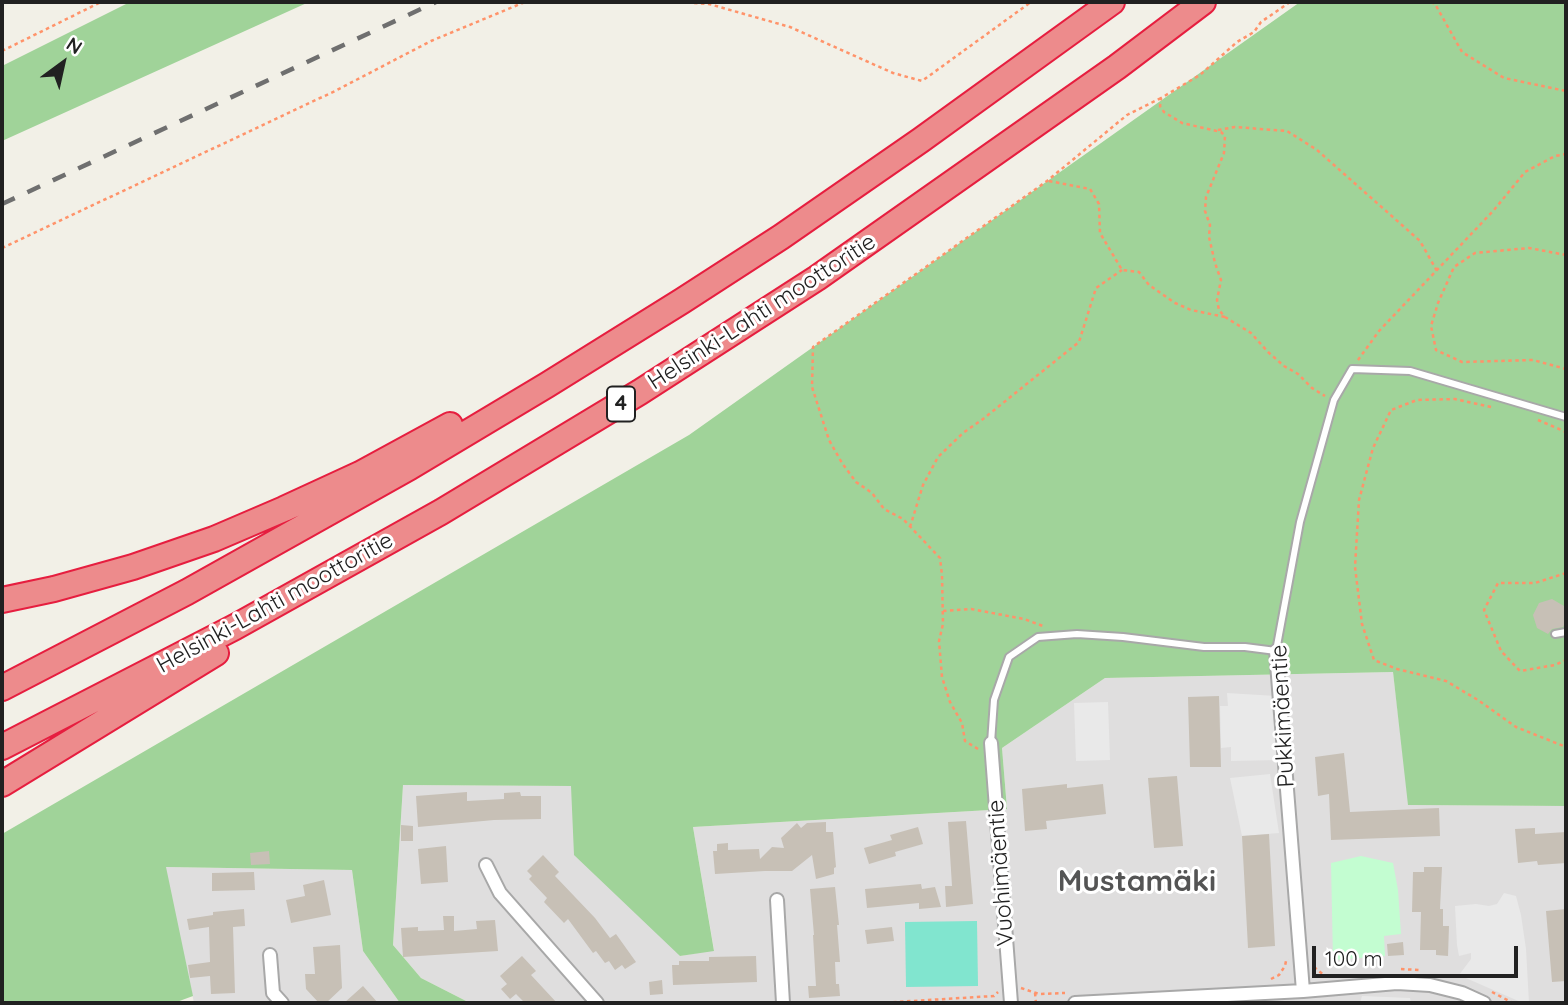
<!DOCTYPE html>
<meta charset="utf-8">
<style>
body{margin:0}
#map{position:relative;width:1568px;height:1005px;overflow:hidden;background:#f2f0e7;font-family:Quicksand,sans-serif}
canvas{display:block}
.frame{position:absolute;inset:0;border:4px solid #212121;pointer-events:none}
.north{position:absolute;left:28px;top:28px;width:70px;height:70px;-webkit-text-stroke:5px #fff;paint-order:stroke;rotate:33deg;font-size:19px;font-weight:700;line-height:28px;text-align:center;color:#212121}
.north::after{content:'';display:block;margin:auto;width:24px;height:32px;background:#212121;clip-path:polygon(50% 0,100% 100%,50% 72%,0 100%)}
.scale{position:absolute;left:1312px;top:946px;width:206px;height:32px;box-sizing:border-box;border:4px solid #212121;border-top:0;padding-left:9px;font-size:21px;line-height:24px;white-space:nowrap;color:#212121;-webkit-text-stroke:5px #fff;paint-order:stroke}
</style>
<div id="map">
<canvas width="1568" height="1005"></canvas>
<div class="frame"></div>
<div class="north">N</div>
<div class="scale">100 m</div>
</div>
<script>
const ctx = document.querySelector('canvas').getContext('2d');
ctx.lineJoin = 'round';
function fillPath(path, color) { ctx.fillStyle = color; ctx.fill(path, 'evenodd'); }
const toPath = rows => new Path2D(rows.map(r => 'M' + r).join(''));
function stroke(path, color, width, dash) { ctx.strokeStyle = color; ctx.lineWidth = width; ctx.lineCap = dash ? 'butt' : 'round'; ctx.setLineDash(dash || []); ctx.stroke(path); }
function drawText(font, color, halo, rows, align = 'center') {
  ctx.font = font + ' Quicksand,sans-serif'; ctx.lineWidth = 6; ctx.setLineDash([]); ctx.textBaseline = 'middle'; ctx.strokeStyle = halo; ctx.fillStyle = color; for (const [text, x, y, turn = 0] of rows) {
    ctx.save(); ctx.translate(x, y); ctx.rotate((+turn || 0) * Math.PI / 180); ctx.textAlign = isNaN(turn) ? turn : align; if (halo) ctx.strokeText(text, 0, 0); ctx.fillText(text, 0, 0); ctx.restore();
  }
}
fillPath(toPath([
 [1393,672,1409,805,1566,806,1566,1003,470,1003,421,978,393,945,403,785,571,786,680,956,714,950,693,827,1007,809,1002,748,1105,678],
 [165,867,352,870,363,951,400,1003,194,1003]
]), '#dfdede');
fillPath(toPath([
 [130,2,309,2,2,141,2,66],
 [1300,2,1566,2,1566,806,1408,805,1393,672,1105,678,1002,748,1007,809,693,827,714,951,680,956,574,855,571,786,403,785,393,945,421,978,470,1003,400,1003,363,951,352,870,166,867,193,996,174,1003,2,1003,2,834,689,435]
]), '#a0d399');
fillPath(toPath([
 [1361,856,1393,863,1398,890,1401,934,1384,936,1385,956,1333,960,1331,863]
]), '#c3fdd1');
fillPath(toPath([
 [977,921,978,986,906,987,905,922]
]), '#81e5cf');
fillPath(toPath([
 [1227,693,1276,696,1280,760,1231,761,1231,747,1221,748,1220,706,1228,706],
 [1108,702,1110,760,1076,761,1074,703],
 [1270,774,1279,833,1242,836,1230,778],
 [1504,893,1516,896,1521,915,1526,949,1529,1003,1523,1003,1459,975,1471,959,1471,953,1459,956,1457,945,1455,906,1476,904,1489,906,1497,904],
 [1362,996,1410,998,1411,1003,1360,1003]
]), '#e9e9e9');
fillPath(toPath([
 [1552,599,1564,606,1566,621,1563,627,1552,629,1548,634,1537,628,1533,615,1539,603],
 [1219,696,1221,767,1190,767,1188,697],
 [1344,753,1350,812,1439,808,1440,836,1331,840,1329,794,1318,796,1315,757],
 [1177,776,1183,846,1154,848,1148,778],
 [1067,784,1067,788,1103,784,1106,814,1046,821,1047,829,1025,831,1022,789],
 [467,792,467,801,504,799,504,793,520,792,521,796,541,796,541,819,494,820,418,827,416,796],
 [966,821,973,904,946,907,945,886,952,886,948,822],
 [826,822,826,832,833,832,836,867,834,868,834,874,816,879,812,855,792,871,765,871,715,874,713,851,717,851,717,844,728,843,728,850,759,849,760,859,772,847,784,848,781,838,797,823,801,828,807,823],
 [401,825,413,826,413,841,401,841],
 [918,827,923,844,895,852,896,856,869,864,864,848,892,840,890,835],
 [1535,828,1535,834,1566,832,1566,863,1538,865,1537,861,1518,863,1515,829],
 [1269,834,1275,946,1248,948,1242,836],
 [446,846,448,882,421,884,418,849],
 [269,851,270,864,251,865,250,853],
 [543,855,559,872,555,876,595,918,610,938,616,934,636,962,625,969,622,965,615,970,609,961,605,963,596,951,593,953,568,919,564,923,544,902,547,898,529,879,532,876,527,871],
 [1424,867,1442,867,1440,909,1443,909,1443,926,1449,926,1448,956,1436,955,1436,950,1420,950,1421,912,1412,912,1413,872,1424,872],
 [254,872,255,890,212,891,212,873],
 [324,880,331,915,291,923,286,900,305,896,303,885],
 [921,884,922,889,935,887,941,907,919,909,919,903,867,908,865,889],
 [835,887,839,925,837,925,840,962,835,962,836,984,839,984,840,996,809,998,808,986,816,986,813,935,814,935,810,889],
 [244,909,245,926,233,927,235,993,211,994,210,976,190,978,188,965,210,962,209,927,189,930,187,919,213,915,213,912],
 [1566,909,1566,981,1552,982,1546,911],
 [443,916,454,916,454,931,477,929,476,921,495,920,498,951,403,957,401,928,418,927,418,931,444,930],
 [892,927,894,941,867,944,865,930],
 [1403,942,1404,955,1388,956,1387,944],
 [340,945,342,988,326,1003,319,1003,306,989,305,974,315,974,313,947],
 [522,956,536,971,531,975,557,1003,525,1003,516,994,510,999,501,989,507,984,500,976],
 [756,956,757,982,673,985,672,965,679,965,679,961,709,961,709,957],
 [662,980,663,994,650,995,649,982],
 [363,986,378,1003,344,1003]
]), '#c7c0b6');
const lane = toPath([
 [1555,634,1566,632],
 [991,743,994,700,1009,657,1038,637,1077,634,1123,637,1204,647,1245,647,1276,651,1300,522,1334,400,1352,369,1410,371,1566,417]
]);
const street = toPath([
 [1276,651,1303,991],
 [991,743,1011,1003],
 [486,865,500,893,597,1003],
 [777,900,783,1003],
 [270,955,273,993,282,1003],
 [1075,1003,1303,991,1397,983,1430,985,1462,993,1484,1003]
]);
const highway = toPath([
 [2,600,54,589,133,567,214,539,284,509,360,474,450,425],
 [2,688,187,592,410,467,547,385,682,301,781,237,921,140,1112,2],
 [2,747,235,627,441,512,640,392,817,278,1117,67,1203,2],
 [2,784,216,653]
]);
stroke(lane, '#a8a8a8', 10);
stroke(street, '#a8a8a8', 16);
stroke(highway, '#e61e3f', 28);
stroke(toPath([
 [680,2,709,4,790,27,893,73,922,81,1031,2],
 [1290,2,1261,22,1254,32,1237,42,1200,75,1161,98,1160,106,1164,112,1182,123,1221,132,1225,136,1224,153,1206,197,1205,211,1210,225,1209,237,1215,263,1221,280,1217,300,1219,310,1225,317,1251,333,1268,352,1284,366,1298,374,1312,388,1325,396],
 [1431,2,1435,4,1462,52,1504,78,1566,91],
 [2,51,101,2],
 [1218,130,1235,127,1287,131,1317,150,1420,241,1437,271],
 [1049,181,1090,189,1099,204,1100,233,1122,270,1139,272,1149,285,1175,303,1191,310,1225,317],
 [2,248,335,91,431,41,525,2],
 [1566,255,1529,248,1475,253,1454,267,1438,303,1431,326,1436,350,1462,362,1533,360,1566,369],
 [1358,360,1379,331,1494,210,1525,172,1555,156,1566,154],
 [1491,407,1455,399,1417,400,1391,410,1373,448,1359,500,1355,567,1362,624,1374,660,1397,669,1446,681,1478,700,1516,727,1566,747],
 [1538,420,1566,432],
 [910,527,923,485,938,457,963,433,983,419,1079,342,1096,288,1122,270],
 [1566,573,1535,583,1498,583,1484,610,1501,651,1520,671,1555,665,1566,660],
 [943,611,971,609,1024,619,1043,626],
 [978,749,965,741,962,723,950,702,942,677,939,641,943,624,942,575,940,558,903,519,884,509,872,493,856,482,842,463,829,440,812,387,813,347,1047,181,1127,115,1161,98],
 [1314,967,1325,976],
 [1401,969,1419,970],
 [1271,979,1279,975,1285,966,1286,961,1289,960],
 [1021,988,1039,994,1065,993],
 [1492,992,1513,1003],
 [1035,993,1036,1003],
 [879,1003,994,996,998,992]
]), '#ff936a', 2.5, [3.5, 3.5]);
stroke(lane, '#fff', 6);
stroke(street, '#fff', 12);
stroke(highway, '#ed8b8c', 24);
stroke(toPath([
 [2,204,436,2]
]), '#6f6f6f', 4.5, [14, 14]);
for (const [x, y, w] of [
 [621,404,28]
]) { const box = new Path2D(); box.roundRect(x - w / 2, y - 17.5, w, 35, 5); ctx.fillStyle = '#fff'; ctx.fill(box); stroke(box, '#212121', 2); }
drawText('bold 21px', '#212121', null, [
 ["4",621,404]
]);
drawText('23px', '#212121', '#fff', [
 ["Helsinki-Lahti moottoritie",762,312,-33],
 ["Helsinki-Lahti moottoritie",275,603,-29],
 ["Pukkimäentie",1283,716,-93],
 ["Vuohimäentie",1001,873,-94]
]);
drawText('bold 30px', '#545454', '#fff', [
 ["Mustamäki",1137,882]
]);
</script>
